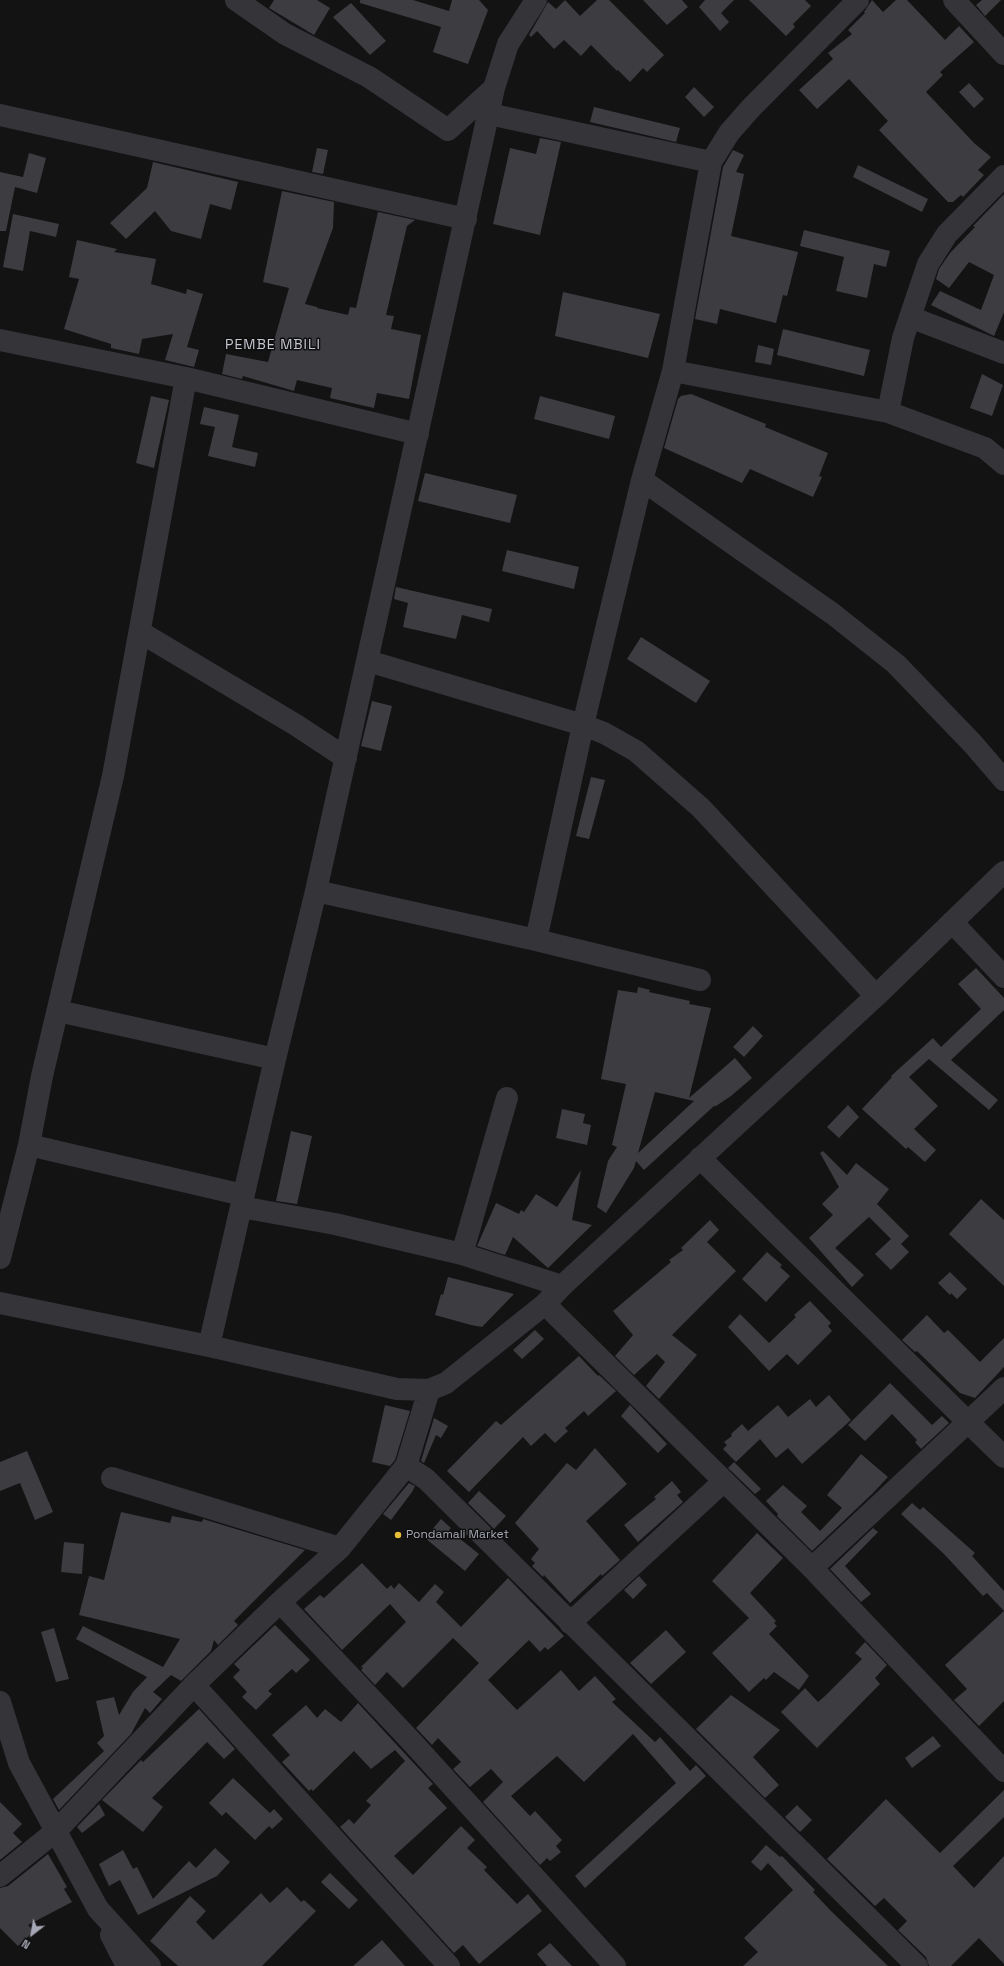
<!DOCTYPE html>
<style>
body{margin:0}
#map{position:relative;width:1004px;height:1966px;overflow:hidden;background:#131314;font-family:"Space Grotesk",sans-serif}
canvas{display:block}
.north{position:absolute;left:12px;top:1914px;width:40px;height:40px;-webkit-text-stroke:3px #0e0e0f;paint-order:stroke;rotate:211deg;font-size:11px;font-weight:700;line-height:16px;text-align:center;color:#a5a8b4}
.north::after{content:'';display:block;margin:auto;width:14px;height:18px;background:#a5a8b4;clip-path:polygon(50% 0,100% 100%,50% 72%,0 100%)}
</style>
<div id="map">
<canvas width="1004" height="1966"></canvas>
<div class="north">N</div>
</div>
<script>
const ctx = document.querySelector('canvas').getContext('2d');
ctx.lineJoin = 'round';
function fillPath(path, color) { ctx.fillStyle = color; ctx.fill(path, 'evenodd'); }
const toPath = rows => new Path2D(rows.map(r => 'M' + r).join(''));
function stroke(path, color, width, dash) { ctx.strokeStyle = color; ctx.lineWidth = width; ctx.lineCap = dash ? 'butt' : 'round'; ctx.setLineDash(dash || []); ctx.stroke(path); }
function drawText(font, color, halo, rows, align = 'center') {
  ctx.font = font + ' "Space Grotesk",sans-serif'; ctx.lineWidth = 3; ctx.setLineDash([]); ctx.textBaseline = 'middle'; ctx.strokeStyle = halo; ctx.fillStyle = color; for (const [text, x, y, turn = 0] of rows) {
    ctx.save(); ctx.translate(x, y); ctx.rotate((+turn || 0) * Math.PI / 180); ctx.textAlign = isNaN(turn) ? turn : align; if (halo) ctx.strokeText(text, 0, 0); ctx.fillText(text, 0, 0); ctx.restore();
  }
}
fillPath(toPath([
 [274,0,317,0,330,8,314,35,269,8],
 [360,0,413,0,449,11,452,0,479,0,488,10,468,64,433,52,441,27,360,3],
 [565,0,580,16,597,0,609,0,664,55,647,72,643,68,630,82,618,70,617,71,591,45,581,56,564,40,554,49,537,31,531,37,529,35,548,2,556,9],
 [643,0,682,0,688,7,667,25],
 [705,0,734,0,721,13,729,22,720,31,699,7],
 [749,0,805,0,811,6,793,24,795,27,786,36],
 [872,0,883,12,896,0,907,0,945,40,959,26,974,42,940,72,943,75,926,92,974,143,991,157,978,170,984,175,963,197,961,195,953,202,948,202,879,130,888,121,849,79,817,109,799,90,833,59,828,53,852,34,848,30,865,13,864,12],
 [982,0,1001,0,985,16,976,5],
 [351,3,386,41,370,55,333,17],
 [969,83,984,99,974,108,959,92],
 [694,87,714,107,704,117,685,97],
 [594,107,680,128,676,142,590,122],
 [540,138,561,142,540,235,493,224,510,148,536,154],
 [317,148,328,150,323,174,312,172],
 [733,150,744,155,736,172,744,174,731,236,798,252,787,296,783,295,776,323,720,309,717,324,695,319,723,167],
 [29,153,46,158,37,193,15,187,6,231,0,231,0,172,23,177],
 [153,162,238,182,231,210,210,204,201,239,171,231,155,211,126,239,110,223,147,188],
 [858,165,928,199,922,212,853,177],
 [282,191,334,202,333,228,305,304,317,307,317,308,348,315,350,307,356,308,378,212,415,220,407,226,386,315,394,316,391,329,421,335,409,399,377,393,374,408,330,398,332,388,297,380,294,391,243,376,242,379,222,374,226,354,268,362,289,288,263,282],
 [1004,194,1004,312,994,336,931,305,940,291,981,310,994,275,969,262,949,288,936,279,939,269,950,253,975,227,973,226],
 [13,214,59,224,56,237,30,231,23,271,3,267],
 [804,230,890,251,886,267,874,264,867,298,836,291,844,257,800,246],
 [77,240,117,249,114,252,156,259,151,284,186,294,187,289,203,294,187,347,199,350,194,367,165,360,173,334,142,339,139,354,111,348,111,344,64,329,79,279,69,277],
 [563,292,660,314,648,358,555,336],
 [783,329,870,350,864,376,777,355],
 [758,345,774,349,771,365,755,362],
 [982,374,1003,385,992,416,970,408],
 [691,394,766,424,765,427,828,453,819,476,822,477,813,497,750,469,742,483,664,448,678,399,681,396],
 [151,396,169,400,154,468,136,463],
 [540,396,615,416,609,439,534,419],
 [204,407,239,415,232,447,258,453,255,467,208,456,215,427,200,424],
 [425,473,517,495,510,523,418,501],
 [507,550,579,567,574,589,502,571],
 [396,587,492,609,489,622,462,615,456,639,403,627,408,603,394,599],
 [641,637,710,681,696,703,627,659],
 [372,701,392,706,381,751,361,746],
 [591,777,605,780,589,839,576,836],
 [976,968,1004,998,1004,1010,951,1060,998,1100,989,1110,929,1059,909,1077,938,1106,914,1129,936,1150,925,1162,908,1147,906,1149,862,1109,892,1077,891,1076,933,1038,941,1047,981,1009,958,984],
 [638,987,650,990,649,992,690,1001,689,1004,711,1008,689,1098,735,1058,752,1078,731,1096,716,1106,714,1106,644,1170,636,1161,634,1168,606,1213,597,1207,608,1161,617,1147,612,1145,626,1084,601,1079,618,990,637,993],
 [655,1092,694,1101,638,1153],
 [753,1026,763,1036,744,1057,733,1047],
 [848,1105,859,1117,839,1138,827,1127],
 [562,1109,585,1114,583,1123,591,1125,587,1145,556,1138],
 [291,1131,312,1136,297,1204,276,1201],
 [823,1151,847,1175,856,1163,889,1189,877,1204,909,1236,901,1244,909,1252,891,1270,875,1254,891,1239,869,1217,835,1248,864,1275,852,1287,809,1238,833,1215,822,1204,839,1187,820,1153],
 [581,1170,572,1220,592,1225,548,1268,513,1237,505,1255,477,1246,496,1203,519,1214,521,1210,524,1212,536,1194,557,1207],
 [981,1199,1004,1220,1004,1286,949,1234],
 [710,1220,719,1230,707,1242,736,1271,672,1335,697,1355,659,1399,646,1386,665,1362,657,1354,634,1375,615,1356,633,1335,613,1311,671,1262,669,1260,683,1250,681,1248],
 [767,1252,782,1265,780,1267,790,1276,766,1302,742,1279],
 [950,1272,967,1289,957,1299,951,1293,950,1295,938,1283],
 [448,1277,514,1294,482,1327,471,1325,435,1315,441,1294,443,1295],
 [810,1301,831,1323,828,1326,832,1331,798,1365,787,1354,769,1371,728,1327,740,1314,769,1343,796,1317,794,1315],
 [927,1315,944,1333,948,1330,980,1362,1004,1338,1004,1367,975,1398,960,1393,917,1351,915,1352,902,1340],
 [535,1330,544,1339,522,1359,513,1350],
 [579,1356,598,1376,599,1375,616,1391,588,1416,584,1411,565,1428,568,1431,555,1443,545,1433,531,1446,523,1437,469,1492,447,1471,496,1421,501,1425],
 [890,1383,932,1425,942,1416,949,1423,921,1449,915,1442,917,1440,892,1414,865,1441,848,1425],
 [829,1395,851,1420,802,1464,788,1448,776,1458,760,1439,736,1462,723,1449,727,1445,724,1442,732,1436,731,1434,742,1424,748,1431,778,1405,788,1417,810,1399,816,1407],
 [385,1405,410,1411,395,1460,390,1466,372,1462],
 [630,1405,667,1444,658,1453,621,1416],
 [434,1418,448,1426,441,1438,436,1435,424,1463,421,1461],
 [595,1448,627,1484,586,1521,620,1560,602,1576,601,1574,570,1603,544,1575,543,1577,532,1566,535,1563,531,1559,539,1549,515,1523,567,1463,576,1470],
 [27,1451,53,1512,35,1520,20,1483,0,1491,0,1462],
 [861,1454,888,1477,873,1493,812,1551,777,1516,778,1514,766,1501,783,1485,807,1506,801,1512,820,1531,842,1508,827,1495],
 [734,1462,761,1489,755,1494,728,1468],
 [672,1481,681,1492,677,1495,683,1502,638,1542,624,1525,656,1499,654,1497],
 [409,1483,415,1486,412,1492,391,1520,383,1514],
 [479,1491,506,1516,494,1529,468,1503],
 [912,1503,920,1510,923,1507,975,1553,972,1556,1004,1591,1004,1701,979,1726,954,1700,967,1689,945,1665,1004,1611,987,1593,983,1596,944,1554,901,1514],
 [121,1512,170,1523,172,1516,202,1522,203,1519,305,1550,234,1621,238,1625,218,1645,214,1640,211,1651,181,1681,171,1675,153,1692,162,1699,150,1713,145,1708,131,1734,59,1810,53,1799,104,1751,97,1743,104,1736,96,1701,114,1697,119,1715,133,1692,147,1677,76,1639,83,1626,163,1667,180,1639,79,1615,89,1576,104,1580],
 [441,1519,451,1528,449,1530,479,1554,465,1571,425,1538],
 [873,1528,878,1532,845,1566,871,1594,861,1602,830,1569],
 [757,1533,783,1558,750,1593,776,1621,774,1623,777,1626,769,1634,809,1676,799,1690,774,1672,766,1680,764,1678,749,1692,712,1653,749,1618,712,1581],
 [64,1542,84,1544,82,1574,61,1572],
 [362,1563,387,1589,391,1585,394,1589,399,1583,419,1602,435,1584,444,1592,436,1602,461,1627,508,1578,564,1636,548,1650,545,1647,540,1652,529,1640,488,1680,517,1710,561,1670,579,1691,595,1676,616,1699,612,1702,655,1742,660,1737,690,1771,696,1765,706,1776,585,1888,575,1876,676,1783,633,1734,584,1782,557,1756,511,1796,530,1816,535,1811,562,1840,556,1846,561,1852,550,1861,547,1858,540,1865,483,1802,503,1782,491,1769,470,1787,453,1769,461,1762,438,1738,432,1745,416,1728,479,1663,453,1638,403,1688,387,1672,375,1685,361,1670,363,1668,361,1667,406,1622,390,1604,342,1650,304,1609,320,1595,324,1598],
 [639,1576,647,1585,633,1599,624,1590],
 [275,1625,310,1660,296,1673,292,1669,268,1691,272,1694,256,1710,242,1697,247,1692,233,1677,240,1670,234,1664],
 [54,1628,69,1679,56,1682,41,1632],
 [666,1630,686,1652,651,1684,630,1663],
 [865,1642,887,1665,875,1678,880,1684,817,1748,781,1712,805,1688,818,1702,825,1696,862,1659,855,1653],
 [731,1695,780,1730,753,1757,779,1785,765,1798,696,1729],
 [358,1703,433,1784,428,1788,447,1808,394,1856,413,1875,461,1826,475,1840,467,1848,487,1867,484,1870,517,1904,528,1894,542,1911,479,1964,463,1945,454,1953,340,1827,349,1819,354,1824,371,1805,366,1801,405,1761,395,1750,371,1769,354,1751,313,1791,311,1789,309,1791,282,1762,290,1755,272,1735,306,1705,317,1718,325,1709,341,1722],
 [199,1709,235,1749,224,1759,207,1742,152,1798,163,1807,143,1832,102,1800,141,1760,143,1762],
 [933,1736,941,1746,912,1768,905,1758],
 [233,1778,270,1813,274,1809,283,1819,272,1829,269,1826,255,1840,226,1812,222,1816,209,1803],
 [1004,1790,1004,1817,953,1866,974,1888,1004,1856,1004,1964,979,1938,951,1966,929,1966,926,1957,898,1930,907,1921,884,1898,875,1906,827,1859,886,1799,940,1853],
 [0,1802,22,1824,13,1833,22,1842,0,1860],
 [99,1804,105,1815,82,1833,77,1827],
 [797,1805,812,1820,800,1832,785,1817],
 [766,1845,780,1857,782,1856,815,1890,813,1892,831,1911,888,1966,743,1966,758,1952,744,1938,793,1890,768,1863,761,1871,751,1862],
 [215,1848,230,1862,217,1876,138,1915,120,1880,109,1886,99,1864,123,1850,133,1869,137,1867,153,1899,189,1861,196,1868],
 [48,1854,67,1887,64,1889,72,1902,28,1925,34,1931,18,1946,0,1928,0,1888,8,1886],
 [330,1873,358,1900,349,1909,321,1882],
 [287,1887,301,1902,304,1900,316,1911,262,1966,178,1966,150,1941,190,1896,206,1911,196,1922,213,1940,261,1893,270,1903],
 [382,1940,405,1966,353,1966],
 [550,1943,572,1966,547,1966,537,1954]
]), '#3d3d41');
stroke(toPath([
 [236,0,285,34,369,77,448,130,494,88],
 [954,0,1004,54],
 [489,114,711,162],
 [0,115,466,219],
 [910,317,1004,353],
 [0,340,186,378,418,434],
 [673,371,888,412,985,448,1004,464],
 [888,412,903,338,928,264,947,234,1004,176],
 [642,480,833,614,896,664,973,744,1004,780],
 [140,632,296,725,346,758],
 [368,661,583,725,604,733,636,751,701,808,876,996],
 [316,891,536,940,583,725,642,480,673,371,711,162,729,133,750,109,858,0],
 [952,922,1004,977],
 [536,940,700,980],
 [58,1011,275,1059],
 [29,1145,243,1195],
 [700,1158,968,1422,1004,1388],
 [241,1207,335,1224,462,1254,562,1286],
 [462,1254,507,1098],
 [0,1258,29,1145,42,1076,113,776,186,378],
 [0,1303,209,1346,397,1389,429,1390,446,1383,545,1304,562,1286,876,996,1004,872],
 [545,1304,812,1568,1004,1771],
 [209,1346,275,1059,316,891,494,88,508,44,536,0],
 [406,1466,426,1479,917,1966],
 [112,1478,340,1548],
 [812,1568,968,1422,1004,1457],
 [280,1602,412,1742,615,1966],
 [570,1623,724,1481],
 [194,1685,449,1966],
 [0,1702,19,1763,98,1909,150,1966],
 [0,1876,56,1831,194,1685,280,1602,340,1548,406,1466,429,1390],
 [111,1935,127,1966]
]), '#343439', 22);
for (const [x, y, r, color] of [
 [398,1535,4,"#e7be38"]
]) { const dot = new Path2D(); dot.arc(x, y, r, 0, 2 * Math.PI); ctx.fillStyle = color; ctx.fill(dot); stroke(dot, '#0e0e0f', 1.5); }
drawText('12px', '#a5a8b4', '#0e0e0f', [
 ["Pondamali Market",406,1535]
], 'left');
ctx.letterSpacing = '1px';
drawText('14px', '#c5c7d0', '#0e0e0f', [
 ["PEMBE MBILI",273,345]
]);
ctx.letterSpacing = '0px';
</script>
